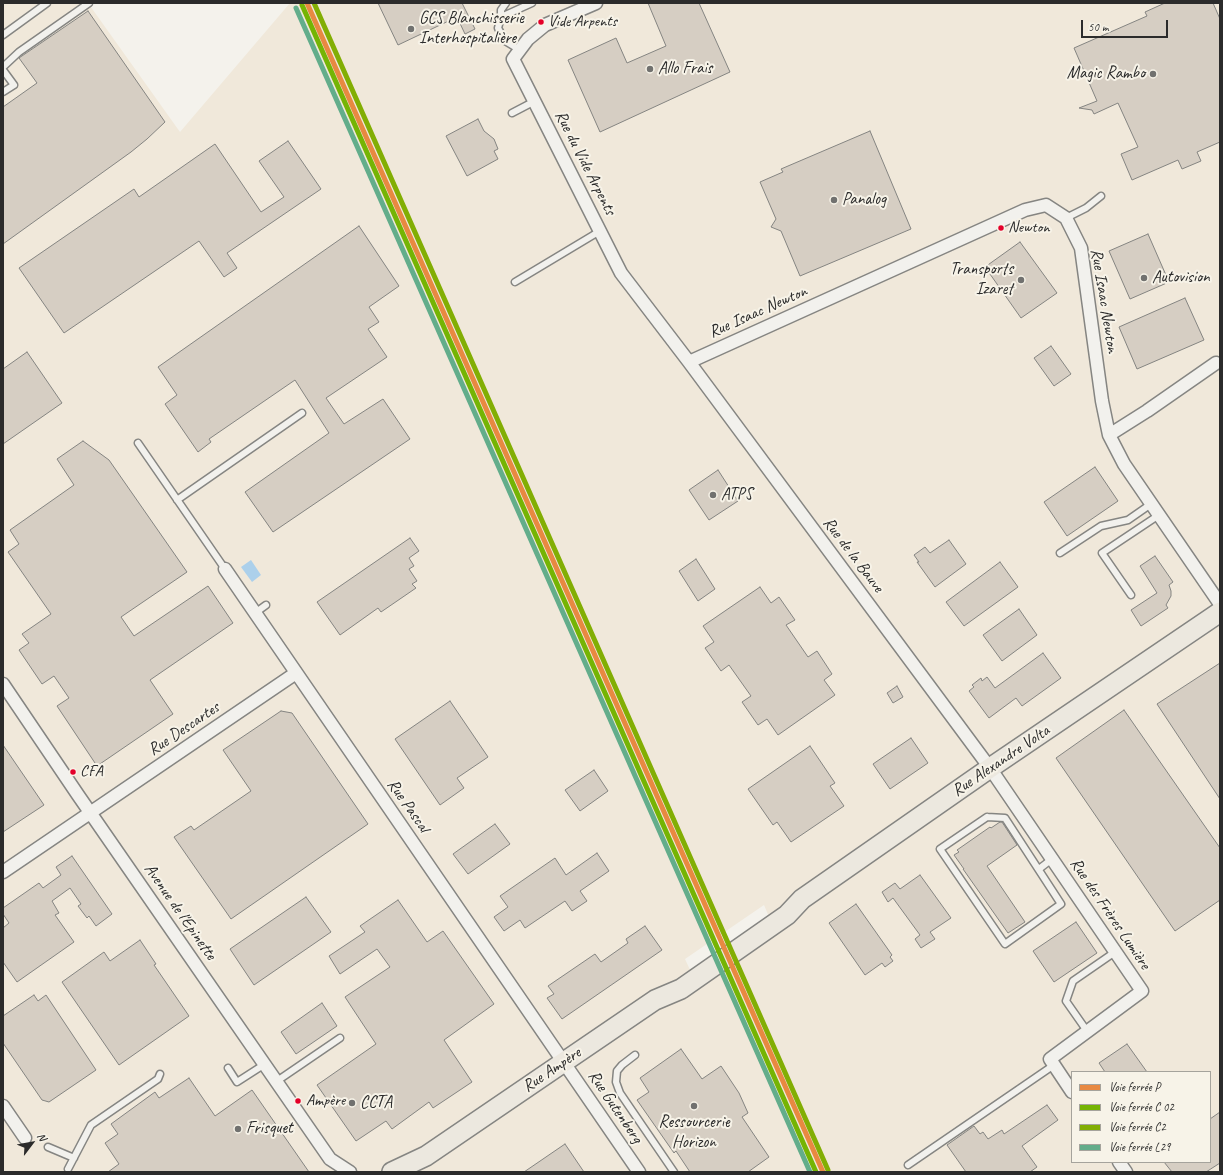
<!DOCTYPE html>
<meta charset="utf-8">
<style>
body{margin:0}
#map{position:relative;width:1223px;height:1175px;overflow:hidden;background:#f4f2ec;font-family:Caveat,sans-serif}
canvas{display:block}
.frame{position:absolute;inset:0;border:4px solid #2b2b2b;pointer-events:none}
.legend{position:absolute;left:1071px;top:1071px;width:140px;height:92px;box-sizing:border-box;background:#f7f3e8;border:1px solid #a5a39c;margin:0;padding:5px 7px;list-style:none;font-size:12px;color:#2b2b2b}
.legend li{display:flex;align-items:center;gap:8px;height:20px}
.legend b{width:20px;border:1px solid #a5a39c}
.north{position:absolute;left:12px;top:1123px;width:40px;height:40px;-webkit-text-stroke:3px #f7f3e8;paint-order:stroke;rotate:58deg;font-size:11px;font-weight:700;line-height:16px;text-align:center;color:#2b2b2b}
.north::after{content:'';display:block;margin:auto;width:14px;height:18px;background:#2b2b2b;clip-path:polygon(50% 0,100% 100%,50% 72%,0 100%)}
.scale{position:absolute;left:1081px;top:20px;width:87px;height:18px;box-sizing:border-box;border:2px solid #2b2b2b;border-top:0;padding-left:5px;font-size:12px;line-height:14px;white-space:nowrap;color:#2b2b2b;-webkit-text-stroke:3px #f7f3e8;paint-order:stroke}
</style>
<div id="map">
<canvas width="1223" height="1175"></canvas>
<div class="frame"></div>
<ul class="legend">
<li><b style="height:5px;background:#e88941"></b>Voie ferrée P</li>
<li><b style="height:5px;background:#75b404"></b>Voie ferrée C 02</li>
<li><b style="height:5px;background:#82ae04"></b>Voie ferrée C2</li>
<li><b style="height:5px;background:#63ad8b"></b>Voie ferrée L29</li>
</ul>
<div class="north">N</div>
<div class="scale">50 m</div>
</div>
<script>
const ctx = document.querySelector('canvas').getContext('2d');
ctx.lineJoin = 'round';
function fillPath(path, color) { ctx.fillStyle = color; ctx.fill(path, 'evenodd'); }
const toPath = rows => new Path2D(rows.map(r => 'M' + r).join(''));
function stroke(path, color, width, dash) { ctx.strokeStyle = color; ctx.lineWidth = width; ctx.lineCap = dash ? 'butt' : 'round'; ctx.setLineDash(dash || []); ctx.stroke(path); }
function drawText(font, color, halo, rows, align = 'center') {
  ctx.font = font + ' Caveat,sans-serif'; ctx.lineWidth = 4; ctx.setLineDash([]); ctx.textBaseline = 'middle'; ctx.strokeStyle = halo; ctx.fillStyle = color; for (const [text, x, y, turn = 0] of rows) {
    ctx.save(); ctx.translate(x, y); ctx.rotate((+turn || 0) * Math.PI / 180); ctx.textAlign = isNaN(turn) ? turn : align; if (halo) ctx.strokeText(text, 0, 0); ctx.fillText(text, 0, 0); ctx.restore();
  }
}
fillPath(toPath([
 [3,3,88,3,180,132,290,3,1220,3,1220,1172,3,1172],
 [764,905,775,931,697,985,685,959],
 [1072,1072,1210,1072,1210,1162,1072,1162]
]), '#f0e8da');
fillPath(toPath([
 [251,560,261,575,252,582,241,567]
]), '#acd0eb');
const building = toPath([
 [378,3,462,3,475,29,465,34,457,17,398,45,378,3],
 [648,3,699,3,730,72,600,132,568,60,616,38,627,63,666,46,648,3],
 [1165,3,1213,3,1220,19,1220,142,1197,152,1201,161,1182,169,1178,160,1132,180,1121,154,1138,147,1118,103,1094,114,1092,110,1079,108,1097,101,1074,48,1147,16,1145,12,1165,3],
 [88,11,165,122,147,139,131,152,3,244,3,107,37,83,19,58,88,11],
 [478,119,484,131,494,139,498,149,494,151,498,159,467,176,446,136,478,119],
 [870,131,911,229,800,276,781,231,771,227,776,219,760,182,783,172,781,169,870,131],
 [288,141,321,189,227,253,237,268,224,277,199,241,64,333,19,268,134,189,139,197,215,144,261,212,284,197,259,161,288,141],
 [359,226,399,286,369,307,379,322,368,329,387,357,326,398,344,424,383,399,410,439,273,532,245,492,329,433,295,380,209,439,211,442,198,452,165,404,177,395,158,367,359,226],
 [1148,234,1169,282,1130,299,1109,251,1148,234],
 [1020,242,1057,293,1021,318,985,267,1020,242],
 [1185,298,1204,340,1137,369,1119,327,1185,298],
 [1051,346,1071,374,1054,386,1034,358,1051,346],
 [27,352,62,403,3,444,3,369,27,352],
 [83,441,109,460,187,572,121,617,134,636,208,586,233,623,150,680,173,714,97,766,57,706,69,698,54,676,42,684,19,650,29,643,22,634,51,614,8,552,19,544,10,530,74,485,57,459,83,441],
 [1095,467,1118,501,1067,536,1044,502,1095,467],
 [718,470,738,501,709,520,689,490,718,470],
 [410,538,419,551,409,558,414,566,409,569,417,581,412,584,416,588,381,612,378,608,340,635,317,602,410,538],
 [949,540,966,564,935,587,917,562,919,562,914,555,925,547,930,553,949,540],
 [1155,556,1173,582,1169,585,1171,591,1171,596,1166,605,1168,608,1141,626,1131,610,1157,593,1140,566,1155,556],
 [696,559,715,589,698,601,679,571,696,559],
 [1000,562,1018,587,964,626,946,602,1000,562],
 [760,587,771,603,779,597,795,620,786,625,808,657,817,651,832,674,824,680,835,695,778,735,767,719,758,725,742,702,751,696,729,665,721,671,705,648,714,642,703,626,760,587],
 [1019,609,1037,635,1002,661,983,635,1019,609],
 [1043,653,1061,678,1022,706,1016,698,989,718,969,691,974,687,972,685,981,678,982,681,987,677,995,688,1043,653],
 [1220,663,1220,799,1157,704,1220,663],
 [897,686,903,697,893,703,887,693,897,686],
 [450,701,488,757,457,778,464,788,440,805,395,739,450,701],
 [1124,710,1220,848,1220,900,1175,931,1056,758,1124,710],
 [281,711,292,713,368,824,231,919,174,837,191,826,194,830,251,791,223,750,281,711],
 [911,738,928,763,890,789,873,764,911,738],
 [3,745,44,805,3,832,3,745],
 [810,746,835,783,830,786,844,806,791,842,777,822,773,825,748,789,810,746],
 [594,770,608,791,580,811,565,790,594,770],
 [1000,822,1002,822,1017,845,987,866,1025,922,1008,933,963,869,964,869,954,855,959,852,957,850,990,827,991,828,1000,822],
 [495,824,510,844,468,874,453,854,495,824],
 [597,853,609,871,580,891,587,901,572,911,565,901,525,928,520,920,504,931,494,917,508,907,500,896,555,858,566,875,597,853],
 [72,856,112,914,96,926,89,916,87,918,78,906,81,904,70,888,52,901,59,913,55,915,74,942,17,982,3,962,3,928,9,923,3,914,3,908,39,883,43,888,61,875,56,867,72,856],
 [920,875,951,918,930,932,935,939,921,948,915,939,920,935,893,898,888,902,882,892,895,883,900,889,920,875],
 [306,897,331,932,254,985,230,949,306,897],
 [398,900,427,942,443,931,494,1004,444,1040,472,1082,433,1108,429,1102,392,1129,386,1121,356,1141,317,1085,376,1044,345,997,390,967,377,949,340,974,329,956,365,932,360,926,398,900],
 [856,904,892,955,890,957,893,961,885,967,882,963,865,975,829,923,856,904],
 [1076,922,1097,953,1054,982,1033,951,1076,922],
 [645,926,662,950,562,1019,547,998,554,994,548,986,595,954,601,962,628,943,626,939,645,926],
 [140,940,156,964,154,965,189,1016,119,1065,62,982,104,952,110,961,140,940],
 [34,995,38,1001,46,995,96,1070,49,1102,42,1100,3,1043,3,1016,34,995],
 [322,1003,337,1026,296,1054,281,1032,322,1003],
 [1127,1044,1147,1072,1105,1072,1099,1063,1127,1044],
 [681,1049,702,1079,721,1066,739,1093,748,1113,742,1117,769,1157,748,1172,690,1172,676,1151,674,1153,637,1100,649,1092,640,1078,681,1049],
 [189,1078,215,1116,252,1090,309,1172,108,1172,119,1164,105,1143,118,1134,111,1124,155,1092,159,1098,189,1078],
 [1047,1105,1058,1120,1022,1146,1037,1167,1030,1172,966,1172,947,1145,974,1126,980,1134,983,1132,988,1139,1002,1130,1004,1134,1047,1105],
 [1220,1112,1220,1163,1206,1172,1172,1172,1164,1162,1210,1162,1210,1119,1220,1112],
 [565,1144,584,1172,524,1172,565,1144]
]);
fillPath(building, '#d6cec3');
stroke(building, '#858582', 1);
const lane = toPath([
 [506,3,501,10,501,17,498,28,505,41,520,50],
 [501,17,532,3],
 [3,35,47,3],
 [3,67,19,52,89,3],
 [3,70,14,85,3,92],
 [512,113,535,101],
 [1066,218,1086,208,1101,196],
 [515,282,600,231],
 [138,443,225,569],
 [177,500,302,413],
 [1060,553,1101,526,1128,520,1151,504],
 [1131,595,1102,553,1159,515],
 [255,613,266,605],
 [987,817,1005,818,1061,904,1005,944,940,849,987,817],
 [1039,869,1052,859],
 [1087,1031,1066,1001,1073,981,1115,952],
 [635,1055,622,1065,617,1071,616,1082,620,1093,674,1172],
 [228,1068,237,1082,265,1064],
 [277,1081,340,1038],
 [48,1147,74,1158],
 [908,1165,1054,1065],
 [68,1169,91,1125,158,1079,160,1074]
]);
const street = toPath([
 [596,3,545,25,528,39,513,59,621,273,689,362,990,768,1142,991,1050,1059,1072,1092],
 [689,362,1025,210,1046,205,1066,218,1081,248,1102,401,1109,435,1124,464,1220,604],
 [1109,435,1147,411,1216,363],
 [225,569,639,1172],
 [3,684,78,795,330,1159,350,1172],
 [3,872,296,673],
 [3,1106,25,1138],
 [1119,1162,1126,1172]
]);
const primary = toPath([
 [392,1172,426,1156,655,1000,681,989,787,915,802,899,990,768,1220,612]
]);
stroke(lane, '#858582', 9);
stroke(street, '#858582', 15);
stroke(primary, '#858582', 22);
stroke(lane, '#f2f1ed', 6);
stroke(street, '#f2f1ed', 12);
stroke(primary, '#ece8df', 19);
stroke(toPath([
 [307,3,823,1172]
]), '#e88941', 5);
stroke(toPath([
 [302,5,816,1172]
]), '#75b404', 5);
stroke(toPath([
 [314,3,828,1170]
]), '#82ae04', 5);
stroke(toPath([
 [296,8,810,1172]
]), '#63ad8b', 5);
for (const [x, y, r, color] of [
 [541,22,3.5,"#e4002b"],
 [411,29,4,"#71716f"],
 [650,69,4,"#71716f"],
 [1153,74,4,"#71716f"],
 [834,200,4,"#71716f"],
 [1001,228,3.5,"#e4002b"],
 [1144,278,4,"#71716f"],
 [1021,280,4,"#71716f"],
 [713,495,4,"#71716f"],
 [73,772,3.5,"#e4002b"],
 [298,1101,3.5,"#e4002b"],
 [352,1103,4,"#71716f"],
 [694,1106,4,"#71716f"],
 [238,1129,4,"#71716f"]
]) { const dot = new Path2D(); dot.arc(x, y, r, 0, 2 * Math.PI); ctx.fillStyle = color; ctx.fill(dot); stroke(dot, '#f7f3e8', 1.5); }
drawText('16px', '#2b2b2b', '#f7f3e8', [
 ["Vide Arpents",548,22],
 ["Newton",1008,228],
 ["CFA",80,772],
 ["Ampère",306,1101]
], 'left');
drawText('17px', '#2b2b2b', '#f7f3e8', [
 ["GCS Blanchisserie",419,19],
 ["Interhospitalière",419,39],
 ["Allo Frais",658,69],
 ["Magic Rambo",1145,74,"right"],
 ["Panalog",842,200],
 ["Transports",1013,270,"right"],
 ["Izaret",1013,290,"right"],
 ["Autovision",1152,278],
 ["ATPS",721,495],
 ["CCTA",360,1103],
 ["Ressourcerie",694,1123,"center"],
 ["Horizon",694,1143,"center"],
 ["Frisquet",246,1129]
], 'left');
drawText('17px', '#2b2b2b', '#f7f3e8', [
 ["Rue du Vide Arpents",585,163,63],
 ["Rue Isaac Newton",1104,301,81],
 ["Rue Isaac Newton",758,312,-24],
 ["Rue de la Bauve",853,555,53],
 ["Rue Descartes",184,729,-34],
 ["Rue Alexandre Volta",1001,761,-34],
 ["Rue Pascal",408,806,55],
 ["Avenue de l'Epinette",180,912,55],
 ["Rue des Frères Lumière",1110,914,56],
 ["Rue Ampère",552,1070,-34],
 ["Rue Gutenberg",615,1107,56]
]);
</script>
